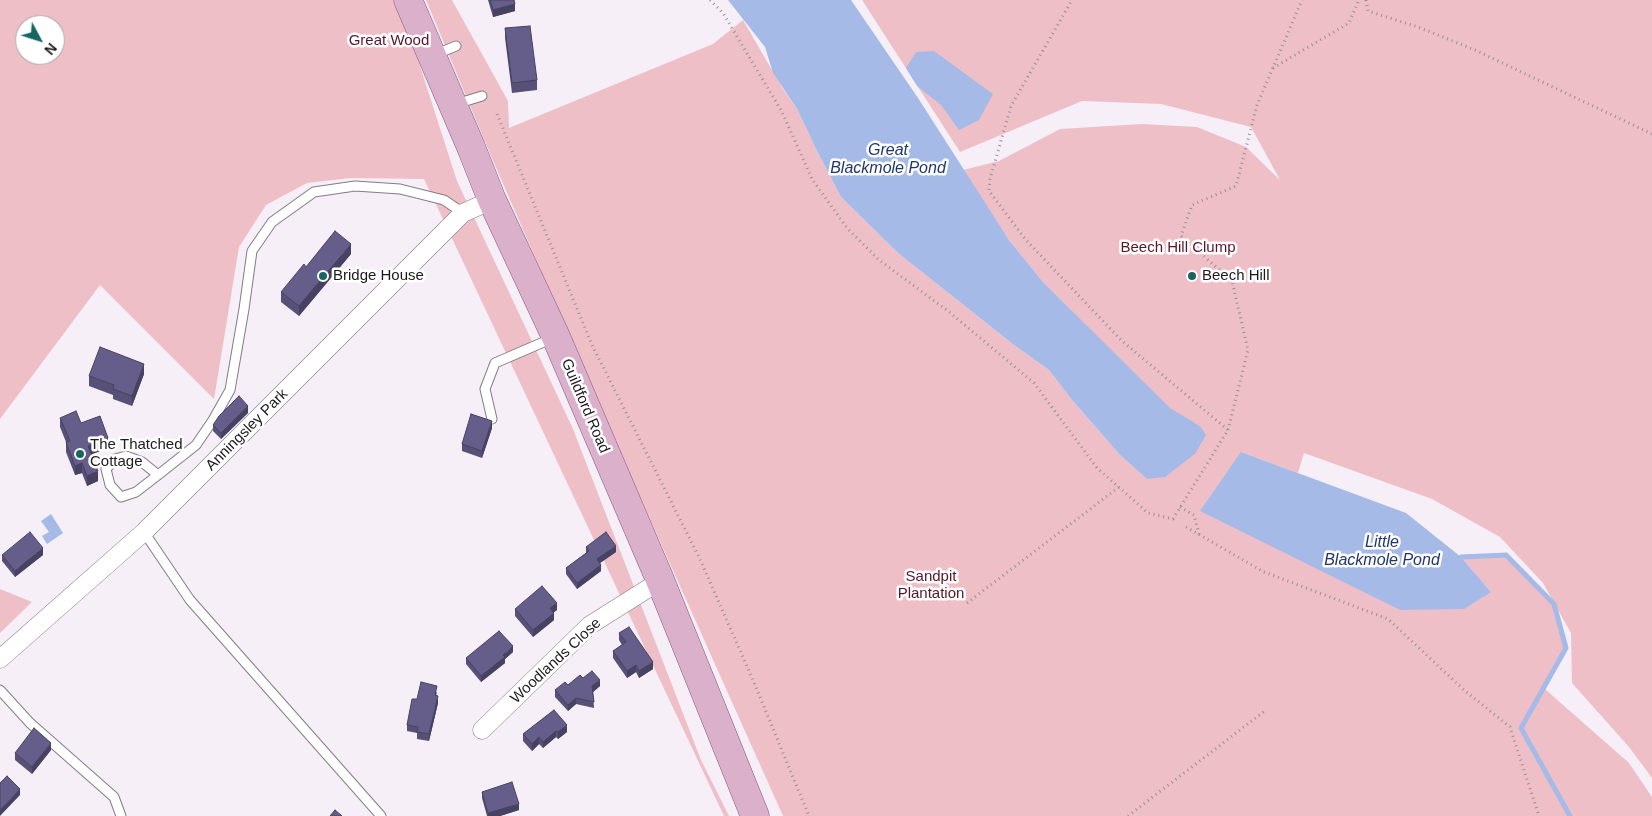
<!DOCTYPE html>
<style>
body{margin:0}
#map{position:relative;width:1652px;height:816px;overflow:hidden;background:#f6eff8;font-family:Helvetica,sans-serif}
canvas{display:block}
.north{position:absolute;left:15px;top:15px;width:50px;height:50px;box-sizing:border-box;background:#fff;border:1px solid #a5a3a5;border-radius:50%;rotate:130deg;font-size:14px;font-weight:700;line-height:20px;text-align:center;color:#1d1a1e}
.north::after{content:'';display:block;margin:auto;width:18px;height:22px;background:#186662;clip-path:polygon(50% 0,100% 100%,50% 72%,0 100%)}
</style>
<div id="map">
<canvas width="1652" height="816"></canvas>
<div class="north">N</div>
</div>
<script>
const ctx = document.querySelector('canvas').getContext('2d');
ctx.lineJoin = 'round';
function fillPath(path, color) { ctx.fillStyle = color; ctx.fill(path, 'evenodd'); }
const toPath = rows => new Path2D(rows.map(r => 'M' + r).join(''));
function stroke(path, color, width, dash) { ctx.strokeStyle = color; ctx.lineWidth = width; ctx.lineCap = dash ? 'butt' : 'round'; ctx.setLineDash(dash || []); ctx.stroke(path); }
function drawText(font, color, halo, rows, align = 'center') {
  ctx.font = font + ' Helvetica,sans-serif'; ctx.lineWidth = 5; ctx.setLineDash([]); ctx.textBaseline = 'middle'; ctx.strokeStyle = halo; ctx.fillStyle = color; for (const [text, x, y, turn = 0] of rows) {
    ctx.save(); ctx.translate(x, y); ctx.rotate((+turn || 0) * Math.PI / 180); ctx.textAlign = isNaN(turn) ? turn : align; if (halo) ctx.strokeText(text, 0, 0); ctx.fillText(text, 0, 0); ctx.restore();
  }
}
fillPath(toPath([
 [0,0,394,0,411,38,457,181,573,429,701,760,729,816,724,816,424,179,351,178,307,183,266,205,239,247,214,399,100,285,0,419],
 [25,25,55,25,55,55,25,55],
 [426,0,452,0,508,101,509,128,713,44,743,20,783,89,797,109,818,153,841,197,898,253,1014,345,1049,370,1072,400,1120,455,1147,479,1200,426,1170,409,1043,282,1009,240,963,170,999,161,1060,129,1142,124,1197,127,1246,147,1280,180,1251,127,1161,104,1082,101,960,152,862,0,1652,0,1652,778,1629,747,1572,683,1571,633,1543,583,1500,537,1432,499,1304,453,1298,473,1241,452,1491,592,1461,557,1506,555,1554,604,1566,648,1546,684,1545,689,1629,763,1652,797,1652,816,783,816,615,441,491,156],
 [0,589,32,602,0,633]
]), '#efbfc7');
fillPath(toPath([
 [728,0,851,0,918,98,1009,240,1043,282,1170,408,1200,426,1206,435,1195,454,1165,477,1147,479,1120,455,1072,400,1049,370,1014,345,898,253,841,197,818,153,797,109,773,73,765,47],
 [934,51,993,94,979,120,959,130,941,105,917,86,906,68,916,52],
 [1241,452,1406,513,1461,557,1491,592,1464,609,1400,610,1200,511],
 [51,514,63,533,47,544,42,536,49,532,41,521]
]), '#a5bae7');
stroke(toPath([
 [1461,557,1506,555,1554,604,1566,648,1521,728,1570,816]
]), '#a5bae7', 5);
const lane = toPath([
 [434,55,456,46],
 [456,104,482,96],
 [492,419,485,389,495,363,553,338],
 [158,475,142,462,126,456,115,459,106,469,110,485,121,497,136,492,158,475,196,445,213,420,230,390,244,309,252,251,272,222,314,192,355,186,400,189,444,200,463,213],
 [144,532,190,600,381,816],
 [0,690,30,723,114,797,121,816]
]);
const street = toPath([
 [0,659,144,532,463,213,492,200],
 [482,730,590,625,660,581]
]);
const primary = toPath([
 [408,0,471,147,492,200,556,337,658,575,755,816]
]);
stroke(lane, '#837c85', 11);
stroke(street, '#837c85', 19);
stroke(primary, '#885a78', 29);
stroke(toPath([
 [710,0,723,13,782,112,812,179,847,228,879,260,948,311,1034,383,1097,468,1148,513,1173,519,1228,430,1121,340,1025,239,989,191,990,179,1011,106,1072,0],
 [1366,0,1368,11,1418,27,1475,50,1652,134],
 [1273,68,1349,23,1359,0],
 [497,114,592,345,699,557,753,680,809,816],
 [1228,430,1248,350,1232,281,1181,236,1192,205,1236,186,1257,105,1302,0],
 [1180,507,1194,515,1199,534],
 [1186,527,1264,572,1388,619,1464,690,1510,727,1539,816],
 [967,603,1119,487],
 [1128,816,1266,710]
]), '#948f96', 3, [1, 4]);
stroke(lane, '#fff', 9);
stroke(street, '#fff', 18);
stroke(primary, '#dab0cb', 28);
fillPath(toPath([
 [488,0,514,0,515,11,493,17],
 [505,28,537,80,537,90,512,93,505,38],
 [351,254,299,316,281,302,281,292,306,267],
 [144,374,132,406,113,399,113,395,89,386,89,376],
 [248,413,221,439,213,431,213,425],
 [60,418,81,423,108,448,91,454,98,481,87,486,82,473,75,475,66,452,66,442,60,427],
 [492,428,482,458,462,451,462,444],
 [586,547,616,552,600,563,601,571,577,589,566,574,566,568,586,553],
 [2,555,43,555,15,577,2,561],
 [515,609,557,610,554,612,554,620,533,637,515,616],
 [619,633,653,669,639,678,636,672,627,678,613,658,613,651,622,645,619,640],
 [513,652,505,659,505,663,481,682,466,664,466,658],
 [583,678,600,686,593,692,594,708,576,704,568,711,555,697,555,690],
 [437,692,436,696,438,703,429,741,417,739,417,733,407,731,407,725,417,699],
 [554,710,567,732,558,739,556,737,543,748,539,744,532,751,523,741,523,734],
 [51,750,32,774,15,760,15,753],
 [482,792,519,810,500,816,487,816,482,798]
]), '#575177');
fillPath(toPath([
 [515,4,515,11,493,17,493,10],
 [351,244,351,254,299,316,299,306],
 [144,364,144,374,132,406,132,396],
 [248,406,248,413,221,439,221,433],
 [492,421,492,428,482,458,482,451],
 [108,438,108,448,88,456,88,446],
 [82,463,82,473,75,475,75,466],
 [98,471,98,481,87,486,87,476],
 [616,546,616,552,597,565,597,559],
 [43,548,43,555,15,577,15,571],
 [601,565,601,571,577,589,577,583],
 [557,603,557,610,550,615,550,608],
 [554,613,554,620,533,637,533,630],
 [513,646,513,652,505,659,505,663,481,682,481,676],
 [653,662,653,669,639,678,639,671],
 [636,665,636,672,627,678,627,671],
 [600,680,600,686,592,693,592,686],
 [438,696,438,703,429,741,429,734],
 [576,698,576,704,568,711,568,705],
 [567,725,567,732,558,739,558,732],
 [556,731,556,737,543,748,543,742],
 [539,737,539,744,532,751,532,744],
 [51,743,51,750,32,774,32,767],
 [20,789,20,795,0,816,0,810],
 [519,804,519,810,500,816,488,816,488,813]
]), '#474261');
const building = toPath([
 [490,0,514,0,515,4,493,10,490,0],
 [530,26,537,80,512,83,505,28,530,26],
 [335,231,351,244,299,306,281,292,304,264,306,267,335,231],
 [100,347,144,364,132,396,113,389,114,385,89,376,100,347],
 [239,396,248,406,221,433,213,425,219,416,239,396],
 [76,411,81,423,100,416,108,438,88,446,98,471,87,476,82,463,75,466,66,442,70,441,60,418,76,411],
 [471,414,492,421,482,451,462,444,471,414],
 [30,532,43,548,15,571,2,555,30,532],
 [606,532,616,546,597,559,601,565,577,583,566,568,589,551,586,547,606,532],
 [542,586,557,603,550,608,554,613,533,630,515,609,542,586],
 [629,627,653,662,639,671,636,665,627,671,613,651,626,642,619,633,629,627],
 [499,631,513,646,503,655,505,657,481,676,466,658,499,631],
 [592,671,600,680,592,686,594,702,576,698,568,705,555,690,565,682,568,685,580,675,583,678,592,671],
 [421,682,437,686,435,695,438,696,429,734,417,732,418,727,407,725,412,699,417,699,421,682],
 [554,710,567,725,558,732,556,731,543,742,539,737,532,744,523,734,554,710],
 [34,728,51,743,32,767,15,753,34,728],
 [7,776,20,789,0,810,0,783,7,776],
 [512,782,519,804,488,813,482,792,512,782],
 [335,810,342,816,330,816,335,810]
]);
fillPath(building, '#655e8a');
stroke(building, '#474261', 1);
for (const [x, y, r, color] of [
 [323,276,5,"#186662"],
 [1192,276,5,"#186662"],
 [80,454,5,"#186662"]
]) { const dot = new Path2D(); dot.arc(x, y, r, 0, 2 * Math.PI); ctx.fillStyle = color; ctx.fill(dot); stroke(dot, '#fff', 2); }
drawText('15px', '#591529', '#fff', [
 ["Great Wood",389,41],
 ["Beech Hill Clump",1178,248],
 ["Sandpit",931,577],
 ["Plantation",931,594]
]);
drawText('15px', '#1d1a1e', '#fff', [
 ["Bridge House",333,276],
 ["Beech Hill",1202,276],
 ["The Thatched",90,445],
 ["Cottage",90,462]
], 'left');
drawText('15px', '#1d1a1e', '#fff', [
 ["Guildford Road",585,406,67],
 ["Anningsley Park",247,430,-45],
 ["Woodlands Close",556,661,-43]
]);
drawText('italic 16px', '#21366d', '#fff', [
 ["Great",888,151],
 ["Blackmole Pond",888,169],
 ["Little",1382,543],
 ["Blackmole Pond",1382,561]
]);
</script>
